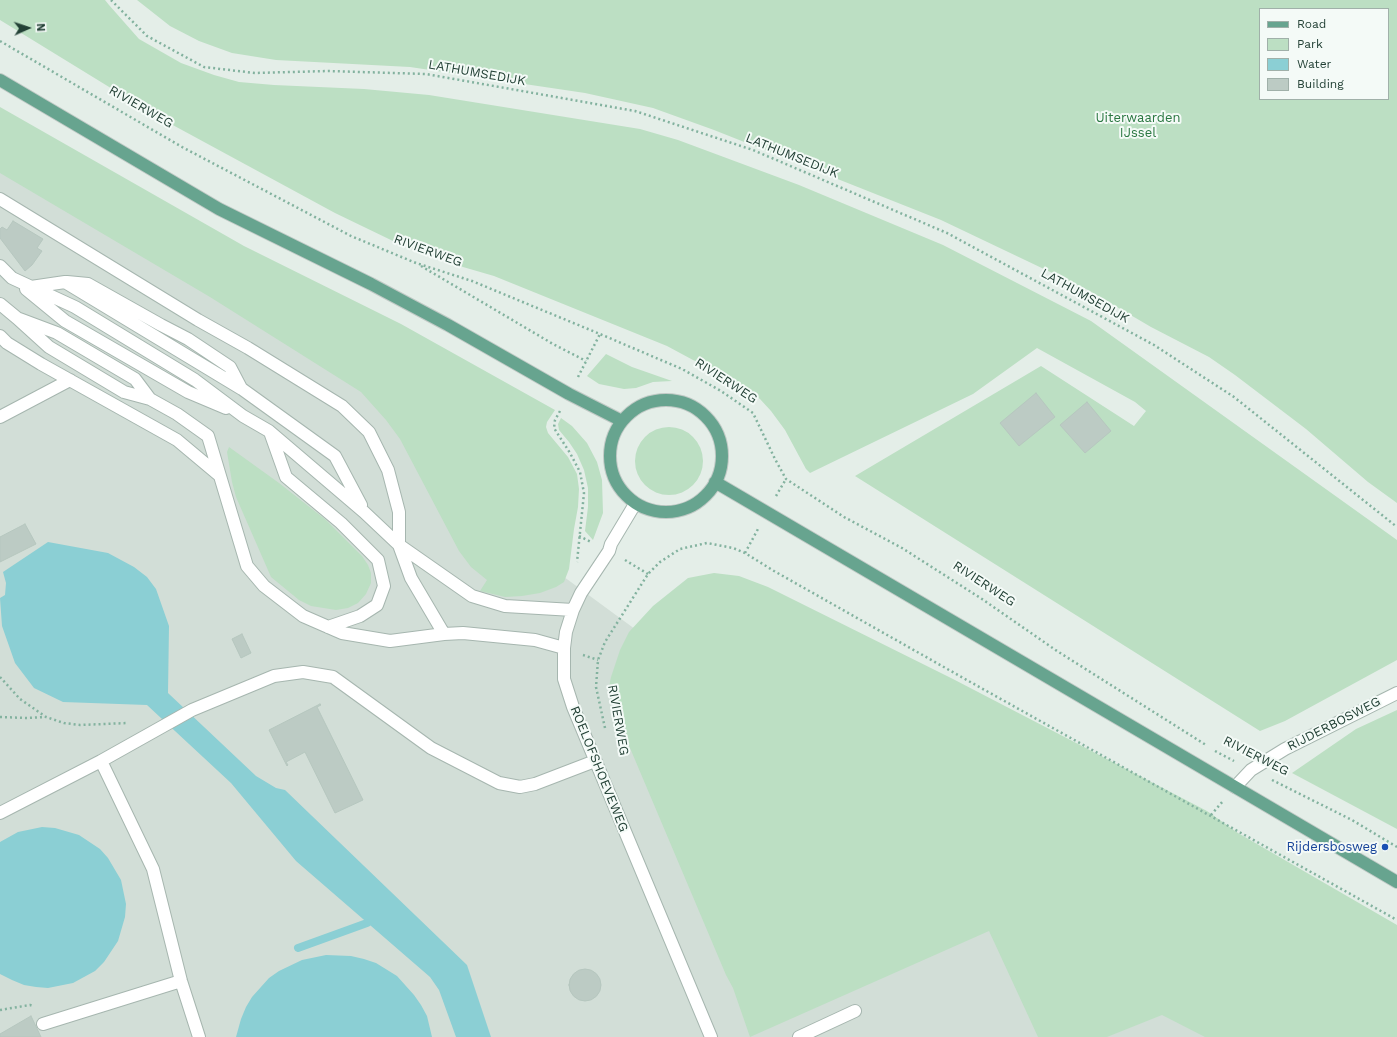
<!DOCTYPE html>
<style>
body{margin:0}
#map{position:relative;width:1397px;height:1037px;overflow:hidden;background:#e4eee8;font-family:"Work Sans",sans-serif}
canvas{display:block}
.legend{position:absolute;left:1259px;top:8px;width:130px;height:92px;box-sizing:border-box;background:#f4faf7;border:1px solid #a0b0a9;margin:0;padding:5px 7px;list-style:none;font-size:12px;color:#224035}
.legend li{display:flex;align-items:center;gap:8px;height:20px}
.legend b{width:20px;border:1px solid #a0b0a9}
.north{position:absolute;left:8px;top:8px;width:40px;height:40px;-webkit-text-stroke:3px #f4faf7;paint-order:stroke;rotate:87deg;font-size:11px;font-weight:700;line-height:16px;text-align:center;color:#224035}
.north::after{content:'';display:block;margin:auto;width:14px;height:18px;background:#224035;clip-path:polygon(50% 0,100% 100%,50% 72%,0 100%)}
</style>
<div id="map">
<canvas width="1397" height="1037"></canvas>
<ul class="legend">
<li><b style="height:5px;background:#67a48f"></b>Road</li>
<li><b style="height:11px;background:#bcdfc3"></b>Park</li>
<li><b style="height:11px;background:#8bcfd4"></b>Water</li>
<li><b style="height:11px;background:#bccbc4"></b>Building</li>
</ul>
<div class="north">N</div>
</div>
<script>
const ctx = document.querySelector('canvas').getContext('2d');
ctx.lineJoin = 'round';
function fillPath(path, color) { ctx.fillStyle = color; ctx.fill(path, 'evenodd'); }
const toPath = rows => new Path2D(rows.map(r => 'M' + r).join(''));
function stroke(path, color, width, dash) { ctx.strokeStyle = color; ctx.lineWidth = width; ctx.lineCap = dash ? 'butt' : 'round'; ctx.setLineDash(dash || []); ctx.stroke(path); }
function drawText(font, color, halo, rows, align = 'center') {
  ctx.font = font + ' "Work Sans",sans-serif'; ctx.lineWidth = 4; ctx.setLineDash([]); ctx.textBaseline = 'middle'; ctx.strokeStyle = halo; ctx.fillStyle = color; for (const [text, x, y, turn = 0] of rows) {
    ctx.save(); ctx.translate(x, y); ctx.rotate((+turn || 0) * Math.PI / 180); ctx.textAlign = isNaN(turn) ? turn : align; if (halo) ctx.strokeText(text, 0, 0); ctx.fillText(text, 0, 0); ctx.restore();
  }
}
fillPath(toPath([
 [0,157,386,394,526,549,707,682,1375,1037,0,1037]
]), '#d2ded7');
fillPath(toPath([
 [0,0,105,0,109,5,139,39,181,63,214,75,239,82,274,85,364,89,429,95,640,129,678,140,799,185,943,245,1091,321,1397,540,1397,660,1285,721,1260,731,855,476,1041,366,1134,426,1146,411,1135,402,1037,348,973,394,810,473,806,469,785,430,771,411,760,399,722,372,693,360,667,346,494,276,463,267,393,241,335,213,158,117,0,20],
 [137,0,1397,0,1397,503,1368,482,1306,429,1235,375,1209,357,1151,327,1088,290,941,220,714,130,653,108,585,93,410,67,276,60,232,53,199,41,170,26],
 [1260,9,1388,9,1388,99,1260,99],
 [0,107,244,246,401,324,555,410,547,422,546,427,548,433,568,457,577,474,579,489,578,507,574,529,569,569,564,582,556,587,540,593,522,596,505,597,480,591,487,580,471,567,459,551,400,439,386,420,361,392,210,297,0,173],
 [606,354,632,367,672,381,653,382,636,388,624,389,599,384,587,376],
 [561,418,572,426,587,443,597,462,602,480,603,513,593,540,585,531,588,507,588,488,584,470,577,454,569,442,559,430,558,424],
 '635 461a34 34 0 1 1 68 0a34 34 0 1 1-68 0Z',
 [229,447,279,483,326,520,362,556,368,565,371,573,371,583,366,594,358,603,348,608,336,610,311,606,299,600,271,577,236,497,232,482,227,452],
 [714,573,739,576,768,587,953,679,1207,811,1238,833,1397,925,1397,1037,1205,1037,1162,1015,1107,1037,1038,1037,989,931,750,1037,733,988,726,975,619,722,608,692,611,677,620,650,629,632,653,606,688,578],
 [1397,710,1397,829,1292,773,1356,729]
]), '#bcdfc3');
fillPath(toPath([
 [48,542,108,553,134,567,147,577,156,589,169,626,168,693,256,776,276,788,285,790,467,965,491,1037,456,1037,439,990,430,977,296,861,231,783,147,705,63,702,34,688,15,663,2,626,0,598,5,595,6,583,3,572],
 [42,827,55,828,79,835,100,849,108,858,121,880,126,904,125,917,118,941,104,962,95,971,73,983,48,988,36,987,24,985,12,980,0,974,0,842,18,832],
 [326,955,351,956,364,959,376,963,397,976,414,995,421,1005,427,1016,432,1037,236,1037,241,1019,246,1007,252,997,269,978,279,971,302,960]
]), '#8bcfd4');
stroke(toPath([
 [298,948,367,923]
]), '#8bcfd4', 8);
const building = toPath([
 [13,221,43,239,37,248,42,251,32,265,25,271,0,238,0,229,2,227,7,230,13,221],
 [1036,393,1055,417,1019,446,1000,423,1036,393],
 [1087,402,1111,431,1085,453,1060,425,1087,402],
 [25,524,36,544,0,562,0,537,25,524],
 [242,634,251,653,241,658,232,639,242,634],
 [320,704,321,705,317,707,363,800,335,813,305,752,286,762,288,765,287,766,269,730,320,704],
 '569 985a16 16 0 1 1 32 0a16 16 0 1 1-32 0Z',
 [31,1016,41,1037,0,1037,0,1034,31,1016]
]);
fillPath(building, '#bccbc4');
stroke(building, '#b6c7bf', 1);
const minor = toPath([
 [0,199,198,320,248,348,342,406,369,432,388,470,399,512,399,545,411,578,444,634],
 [0,266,12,278,75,307,195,380,243,416,269,431,364,512,399,545,472,596,505,606,573,610],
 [67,282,88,284,161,325,188,339,230,367,241,388],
 [31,287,65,282,242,389,335,456,361,505],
 [26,289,65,321,188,392,226,408],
 [0,304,17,318,57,333,135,379,150,399],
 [17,318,49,347,124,392,150,399,177,414,208,436,247,566,264,586,303,616,342,633,390,641,444,634,463,633,535,640,564,648],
 [0,336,7,343,41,364,177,440,220,476],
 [0,417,70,380],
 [270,432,286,477,341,523,378,560,384,586,377,605,360,616,328,627],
 [635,504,611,544,609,551,581,593,573,610,566,632,564,648,564,679,573,707,711,1037],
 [1235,787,1251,770,1285,749,1397,693],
 [0,813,101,761],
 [43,1024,181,981],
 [199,1037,181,981,153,869,101,761,192,710,274,676,303,672,333,677,431,748,499,783,520,787,535,784,595,761],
 [799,1037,855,1011]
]);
const major = toPath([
 [0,80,219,209,371,284,448,325,569,394,622,421],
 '610 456a56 56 0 1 1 112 0a56 56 0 1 1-112 0Z',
 [715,482,1397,882]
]);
stroke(minor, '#a6b6af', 14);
stroke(major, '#c1cac6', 14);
stroke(toPath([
 [111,0,147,36,204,67,255,73,328,71,426,74,635,111,753,150,947,233,1154,345,1234,397,1397,527],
 [0,41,182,147,351,236,416,263,472,281,600,334,682,369,721,391,753,413,775,459,786,479,844,517,902,548,982,599,1057,651,1206,745],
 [421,266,553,344,586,361],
 [578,377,600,334],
 [560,411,555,420,554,428,570,453,580,472,584,493,577,562],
 [776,496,786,479],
 [579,536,591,542],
 [745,553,758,529],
 [625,560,648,574],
 [583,655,598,660],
 [0,677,20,699,46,717,64,723,80,725,128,723],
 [0,717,27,718,45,717],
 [605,728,596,687,598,660,605,642,648,574,660,562,680,549,707,543,733,548,745,553,774,571,965,679,1397,920],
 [1215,751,1234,761],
 [1272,780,1352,820,1397,847],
 [1211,815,1223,801],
 [0,1010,30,1005,33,1006]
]), '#83b29f', 2.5, [2, 3]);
stroke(minor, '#fff', 12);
stroke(major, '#67a48f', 12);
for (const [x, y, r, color] of [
 [1385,847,4,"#1a4fb4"]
]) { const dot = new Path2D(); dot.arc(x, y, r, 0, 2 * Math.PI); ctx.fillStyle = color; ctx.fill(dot); stroke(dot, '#f4faf7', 1.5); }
drawText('13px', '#224035', '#f4faf7', [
 ["LATHUMSEDIJK",477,73,10],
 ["RIVIERWEG",141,107,30],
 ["LATHUMSEDIJK",792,156,22],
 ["RIVIERWEG",428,251,20],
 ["LATHUMSEDIJK",1085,296,29],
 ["RIVIERWEG",726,381,33],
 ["RIVIERWEG",984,584,33],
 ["RIVIERWEG",618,720,80],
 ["RIJDERBOSWEG",1334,724,-27],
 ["RIVIERWEG",1256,756,27],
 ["ROELOFSHOEVEWEG",599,769,68]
]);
drawText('13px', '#2b7842', '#f4faf7', [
 ["Uiterwaarden",1138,118],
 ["IJssel",1138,133]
]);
drawText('13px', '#164399', '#f4faf7', [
 ["Rijdersbosweg",1377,847]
], 'right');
</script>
